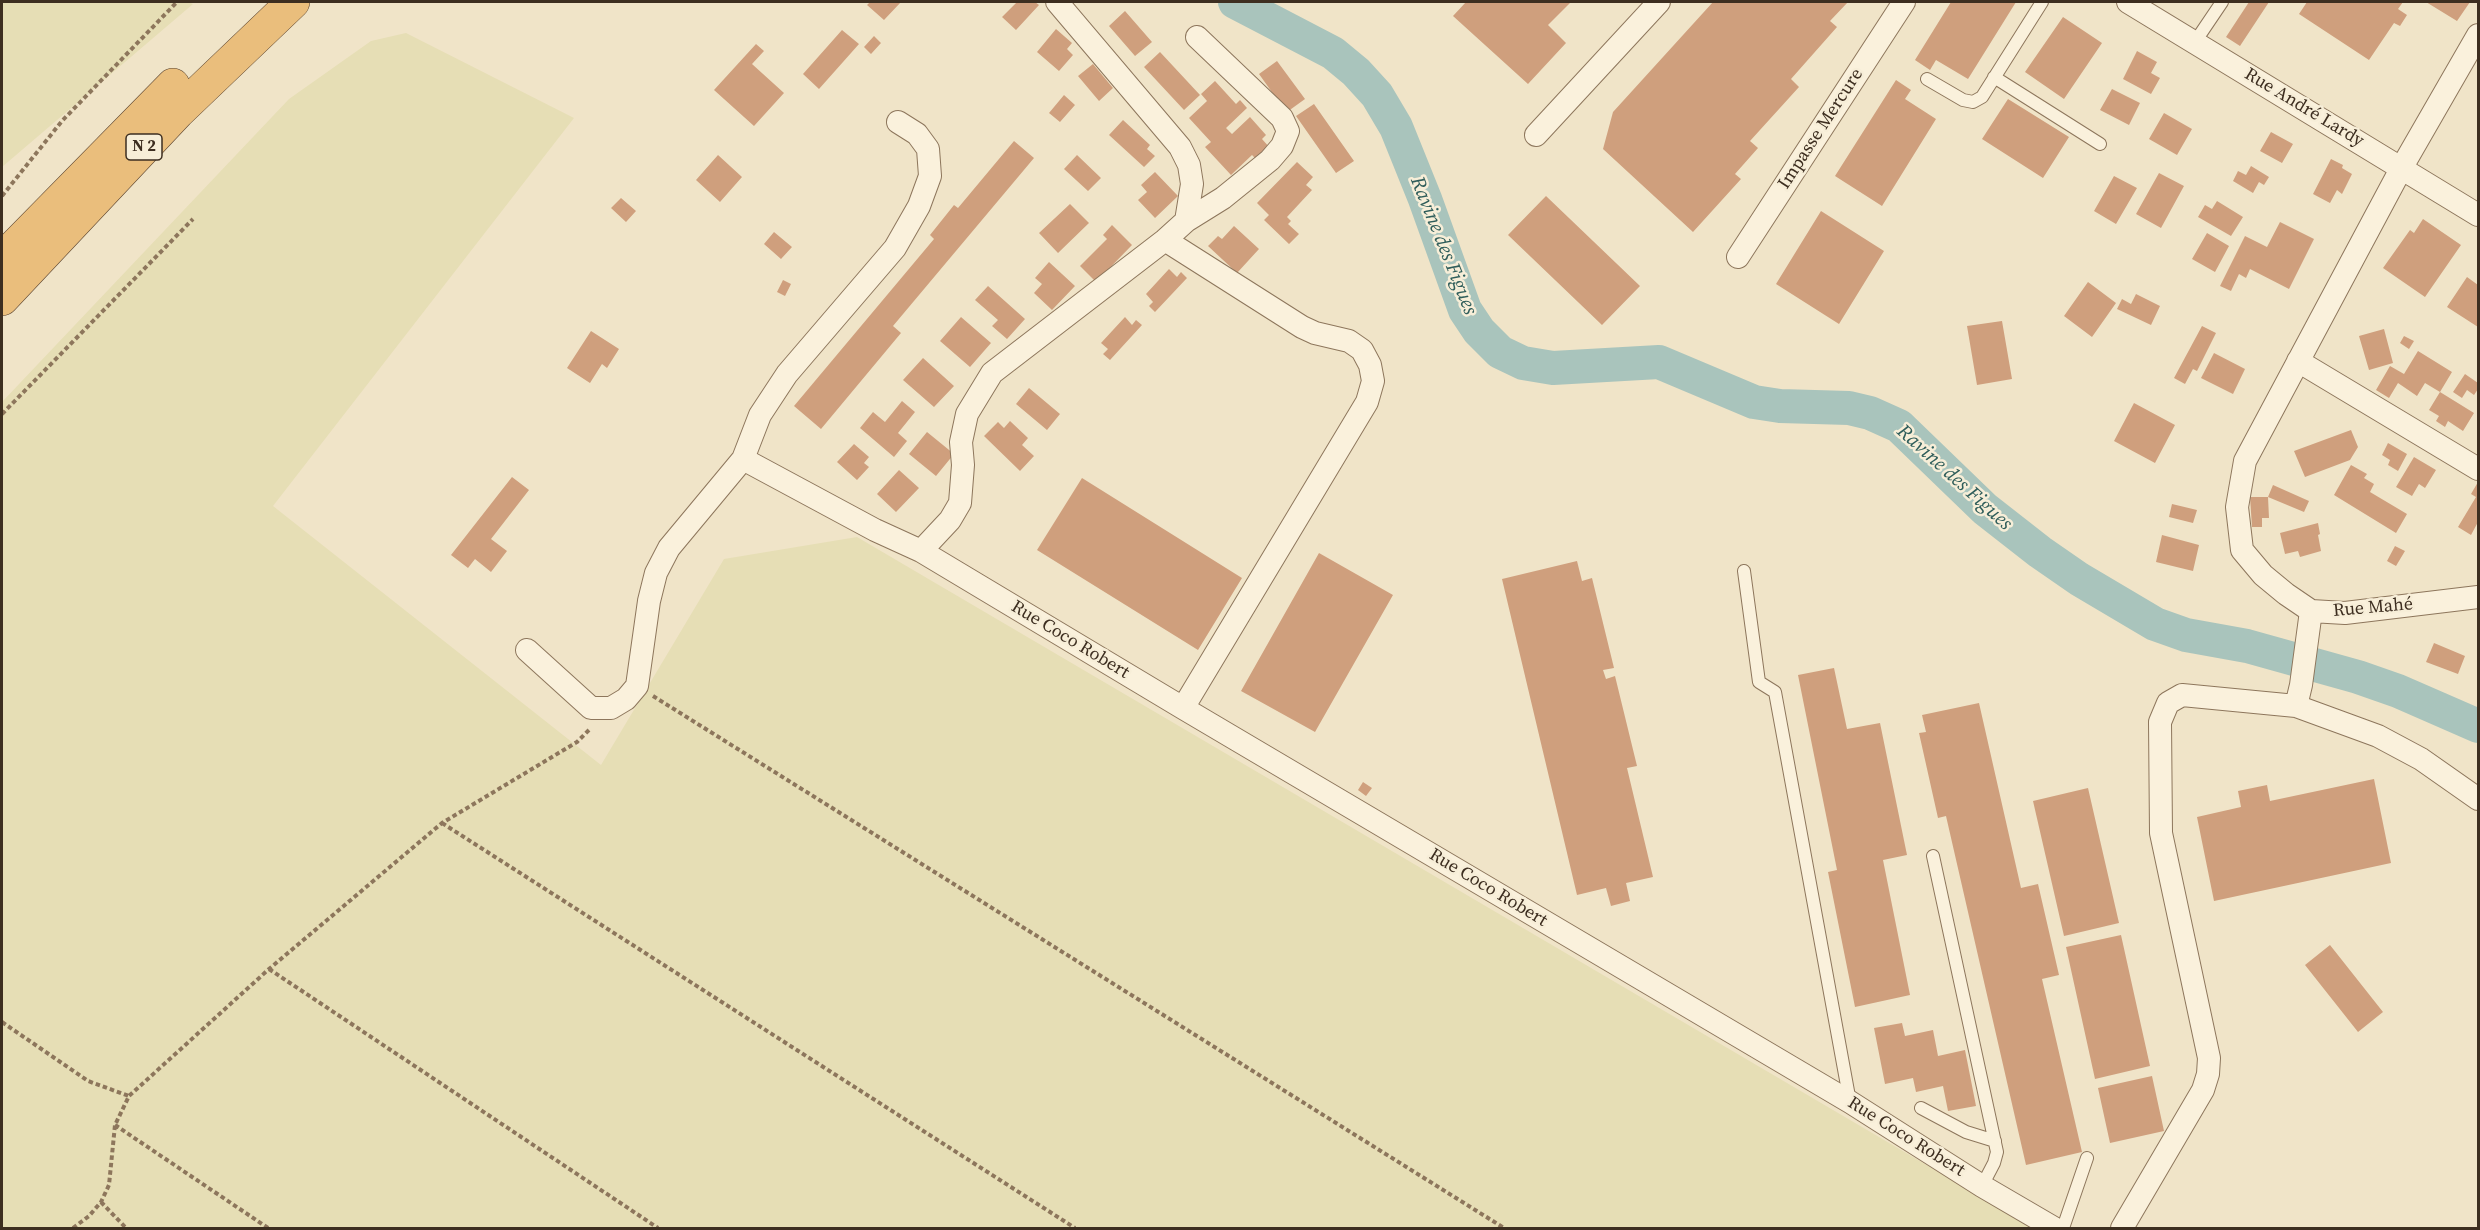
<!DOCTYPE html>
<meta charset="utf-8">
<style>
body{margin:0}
#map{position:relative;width:2480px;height:1230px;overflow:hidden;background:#f0e4c8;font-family:"Source Serif 4",serif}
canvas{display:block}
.frame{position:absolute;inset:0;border:3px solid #3d2e20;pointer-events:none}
</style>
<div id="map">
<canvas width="2480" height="1230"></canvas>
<div class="frame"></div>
</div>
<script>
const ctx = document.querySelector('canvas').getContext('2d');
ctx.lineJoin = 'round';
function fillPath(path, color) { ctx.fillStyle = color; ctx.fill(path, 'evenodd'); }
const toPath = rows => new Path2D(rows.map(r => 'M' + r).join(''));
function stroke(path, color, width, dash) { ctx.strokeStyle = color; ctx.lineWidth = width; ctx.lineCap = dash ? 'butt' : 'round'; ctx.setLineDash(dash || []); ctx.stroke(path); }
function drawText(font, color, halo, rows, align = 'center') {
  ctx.font = font + ' "Source Serif 4",serif'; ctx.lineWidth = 5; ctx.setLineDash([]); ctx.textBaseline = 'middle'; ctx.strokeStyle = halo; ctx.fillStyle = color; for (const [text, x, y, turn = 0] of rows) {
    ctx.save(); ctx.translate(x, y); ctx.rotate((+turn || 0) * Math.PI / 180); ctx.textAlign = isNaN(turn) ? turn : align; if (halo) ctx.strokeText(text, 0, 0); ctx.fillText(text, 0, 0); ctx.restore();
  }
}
fillPath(toPath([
 [2,2,188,2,193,4,2,167],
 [406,33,574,118,273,506,601,765,724,559,857,537,2034,1228,2,1228,2,402,289,99,371,41]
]), '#e6deb5');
stroke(toPath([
 [1235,2,1333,53,1356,72,1377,95,1396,127,1425,199,1465,310,1479,331,1500,352,1523,363,1553,368,1659,362,1754,402,1780,406,1849,408,1870,413,1899,426,1985,509,2040,552,2079,579,2155,624,2186,635,2247,646,2358,677,2398,691,2478,726]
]), '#a9c4bc', 34);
fillPath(toPath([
 [870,2,901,2,884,20,867,5],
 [1017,2,1035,2,1039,5,1016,30,1002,17],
 [1466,2,1571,2,1548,25,1566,43,1528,84,1453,16],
 [1713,2,1848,2,1830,21,1837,27,1791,79,1799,87,1750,141,1758,148,1735,174,1741,179,1693,232,1603,149,1613,112],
 [1951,2,2016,2,1968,79,1936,60,1930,70,1915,60],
 [2249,2,2269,2,2240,46,2226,37],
 [2307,2,2403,2,2398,9,2407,15,2400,26,2394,23,2369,60,2299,14],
 [2426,2,2470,2,2457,21],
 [1125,11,1152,42,1135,56,1109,26],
 [2063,17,2102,43,2064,99,2025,72],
 [1056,29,1072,43,1067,49,1073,55,1059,71,1037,52],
 [842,30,859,44,819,89,803,74],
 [874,36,881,43,871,54,864,47],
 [756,44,764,51,752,64,784,93,754,126,714,90],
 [2137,51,2157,62,2151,73,2160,78,2151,94,2123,79],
 [1160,52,1200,95,1184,110,1144,67],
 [1277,61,1305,99,1287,112,1269,99,1274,95,1259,74],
 [1093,64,1113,88,1099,101,1078,76],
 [1896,80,1911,90,1905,99,1936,119,1882,206,1835,176],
 [1215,81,1236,104,1240,100,1247,108,1226,128,1232,134,1250,117,1266,135,1262,139,1270,148,1257,160,1252,155,1231,175,1205,147,1211,142,1189,118,1207,101,1201,94],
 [2112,89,2140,103,2129,125,2100,110],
 [1064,95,1075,105,1060,122,1049,113],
 [2008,99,2069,137,2043,178,1982,139],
 [1314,104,1354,161,1336,173,1296,116],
 [2164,113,2192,129,2177,155,2149,139],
 [1123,120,1150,145,1147,149,1155,156,1144,167,1109,135],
 [2271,132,2293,144,2282,163,2260,151],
 [1014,141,1034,158,893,326,901,333,821,429,794,406,934,239,930,235,954,205,958,208],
 [718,155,742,177,720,202,696,180],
 [1077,155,1101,178,1088,191,1064,169],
 [2331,159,2343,165,2342,168,2352,174,2342,194,2337,190,2330,203,2313,194],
 [1297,162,1313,177,1306,185,1312,190,1287,217,1291,221,1288,224,1299,234,1289,244,1264,220,1269,215,1257,203],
 [2251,166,2269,177,2264,185,2259,182,2253,193,2233,181,2238,171,2246,175],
 [1155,172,1178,196,1155,218,1138,200,1147,192,1141,185],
 [2159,173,2184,186,2161,228,2136,214],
 [2114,176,2137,188,2116,224,2094,211],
 [1546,196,1640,286,1602,325,1508,235],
 [621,198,636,211,626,222,611,208],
 [2217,201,2243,217,2231,236,2198,217,2205,205,2212,209],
 [1070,204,1089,223,1058,253,1039,233],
 [1821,211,1884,251,1839,324,1776,284],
 [2423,219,2461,245,2425,297,2383,268,2410,230,2414,233],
 [2280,222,2314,239,2289,289,2250,269,2246,278,2239,274,2231,291,2220,286,2245,236,2267,247],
 [1112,225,1132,245,1096,282,1080,266,1107,239,1103,235],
 [1234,226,1259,249,1237,273,1208,246,1218,236,1222,239],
 [774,232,792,247,781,259,764,244],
 [2207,233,2229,246,2215,272,2192,259],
 [1049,262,1075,286,1052,310,1034,293,1042,284,1035,278],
 [1169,269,1177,277,1181,272,1187,278,1155,312,1149,306,1153,302,1146,294],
 [2467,277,2478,285,2478,327,2447,307],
 [783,280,791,284,785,296,777,292],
 [2088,282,2116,303,2092,337,2064,316],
 [988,286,1025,319,1007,339,992,326,998,320,975,300],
 [2136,294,2160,306,2151,325,2117,309,2122,299,2131,304],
 [961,317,991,343,970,367,940,341],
 [1125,317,1132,325,1136,320,1142,325,1110,360,1103,354,1108,349,1101,343],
 [2002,321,2012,379,1977,385,1967,326],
 [2202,326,2216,333,2197,371,2193,369,2185,384,2174,378],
 [2384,329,2393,363,2369,370,2359,336],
 [591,331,619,349,607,368,602,364,590,383,567,368],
 [2404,336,2414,341,2409,349,2400,343],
 [2418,351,2452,372,2440,392,2425,383,2417,396,2398,383,2389,398,2376,390,2390,366,2404,374],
 [2214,353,2245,369,2233,394,2201,378],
 [923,358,954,386,934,407,903,380],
 [2465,374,2478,383,2478,389,2474,395,2467,390,2462,398,2453,392],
 [1029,388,1060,414,1047,430,1016,404],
 [2440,392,2474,413,2463,431,2448,421,2445,427,2436,421,2439,416,2429,410],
 [902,401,915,412,898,433,907,441,894,457,860,428,873,412,885,422],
 [2134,403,2175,425,2155,463,2114,441],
 [1010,421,1028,438,1022,445,1034,456,1020,471,984,436,998,422,1004,428],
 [2351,430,2358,447,2350,460,2305,477,2294,451],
 [927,432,954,454,936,476,909,454],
 [2388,443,2407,454,2398,471,2388,465,2390,460,2382,455],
 [854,444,869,457,864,463,869,467,857,480,837,462],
 [2414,457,2436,470,2425,488,2419,484,2412,496,2396,487],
 [2351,465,2367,474,2364,478,2374,484,2370,492,2407,514,2396,533,2334,495],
 [899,470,919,488,896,512,877,494],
 [512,477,529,490,491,539,507,551,491,572,475,559,468,568,451,555],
 [1082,478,1242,578,1198,650,1037,550],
 [2478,482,2478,522,2471,535,2458,527,2476,497,2471,494],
 [2273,485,2309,501,2304,512,2268,497],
 [2250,497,2268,497,2269,518,2262,518,2262,527,2252,527],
 [2172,504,2197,510,2193,523,2169,517],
 [2318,523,2320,534,2318,535,2321,551,2300,557,2298,551,2285,554,2280,533],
 [2162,535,2199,545,2193,571,2156,562],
 [2395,546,2405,551,2396,566,2387,561],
 [1319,553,1393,595,1315,732,1241,691],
 [1577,561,1582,581,1592,578,1614,668,1603,670,1606,679,1615,676,1637,766,1627,768,1653,877,1626,883,1630,901,1611,906,1606,888,1577,895,1502,579],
 [2434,643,2465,656,2458,674,2426,662],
 [1834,668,1847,729,1880,723,1907,855,1883,860,1910,995,1855,1007,1828,872,1837,870,1798,675],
 [1979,703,2021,888,2038,884,2059,975,2042,979,2082,1152,2026,1165,1946,816,1938,818,1919,733,1926,732,1922,715],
 [2374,779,2391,863,2214,901,2197,817,2241,807,2238,791,2267,785,2270,801],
 [1363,782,1372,788,1366,796,1358,790],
 [2088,788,2119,923,2064,936,2033,801],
 [2121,935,2150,1066,2095,1079,2066,947],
 [2330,945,2383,1012,2358,1032,2305,965],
 [1902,1023,1905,1036,1933,1030,1938,1056,1965,1050,1976,1106,1948,1111,1943,1086,1916,1092,1913,1078,1885,1084,1874,1028],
 [2152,1076,2164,1131,2110,1143,2098,1088]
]), '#cf9f7d');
const service = toPath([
 [2195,42,2222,2],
 [1994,77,2100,144],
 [1927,79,1963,100,1973,102,1982,97,2042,2],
 [1744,571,1759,682,1775,692,1850,1102],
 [1933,856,1997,1152,1994,1163,1982,1186],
 [1921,1108,1966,1132,1995,1141],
 [2063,1228,2087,1158]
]);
const minor = toPath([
 [1057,2,1180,147,1189,165,1192,184,1186,221],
 [2128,2,2478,215],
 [2478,35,2402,167,2245,461,2237,507,2242,550,2263,575,2286,594,2311,611,2345,613,2478,597],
 [1536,135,1659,2],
 [1165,240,1302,327,1315,333,1349,341,1362,350,1370,365,1373,381,1367,402,1183,708],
 [1738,257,1904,2],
 [2298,361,2478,469],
 [743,459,875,530,921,551,1183,708,1850,1102,1982,1186,2054,1228],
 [921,551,950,520,960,503,963,465,961,442,967,414,992,373,1165,240,1186,221,1223,198,1270,160,1282,146,1288,131,1282,118,1197,37],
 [2311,611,2301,685,2296,706,2378,736,2421,759,2478,799],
 [527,650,591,708,611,708,626,699,637,686,649,601,656,573,669,548,743,459,760,415,787,374,895,248,919,206,930,176,928,149,917,134,898,122],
 [2122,1228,2203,1090,2208,1074,2209,1058,2161,833,2160,722,2168,703,2182,695,2296,706]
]);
const trunk = toPath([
 [2,259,173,85],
 [2,299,178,112,293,2]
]);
stroke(service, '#8d765c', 14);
stroke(minor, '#8d765c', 24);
stroke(trunk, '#5b4430', 34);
stroke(toPath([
 [2,196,62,121,177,2],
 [2,414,193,219],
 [653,696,1504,1228],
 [442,823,1075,1228],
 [269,969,658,1228],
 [2,1022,88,1081,129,1096],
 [115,1125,268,1228],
 [101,1202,126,1228],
 [73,1228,89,1216,101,1202,109,1185,115,1125,129,1096,269,969,442,823,577,742,591,728]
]), '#8d765c', 4, [4.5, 3]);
stroke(service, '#faf1dc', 12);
stroke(minor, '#faf1dc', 22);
stroke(trunk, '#eabe7c', 33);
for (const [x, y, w] of [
 [144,147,36]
]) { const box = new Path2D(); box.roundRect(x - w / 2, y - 13, w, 26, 4.5); ctx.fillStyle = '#f7eed8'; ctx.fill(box); stroke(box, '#3d2e20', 1.5); }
drawText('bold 16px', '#3d2e20', null, [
 ["N 2",144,147]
]);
drawText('18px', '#3d2e20', '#f7eed8', [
 ["Rue André Lardy",2304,108,31],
 ["Impasse Mercure",1821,129,-57],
 ["Rue Mahé",2373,608,-5],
 ["Rue Coco Robert",1070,640,31],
 ["Rue Coco Robert",1488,888,31],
 ["Rue Coco Robert",1906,1137,32]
]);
drawText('italic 20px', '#2f5d5a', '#f7eed8', [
 ["Ravine des Figues",1443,246,68],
 ["Ravine des Figues",1954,478,42]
]);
</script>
